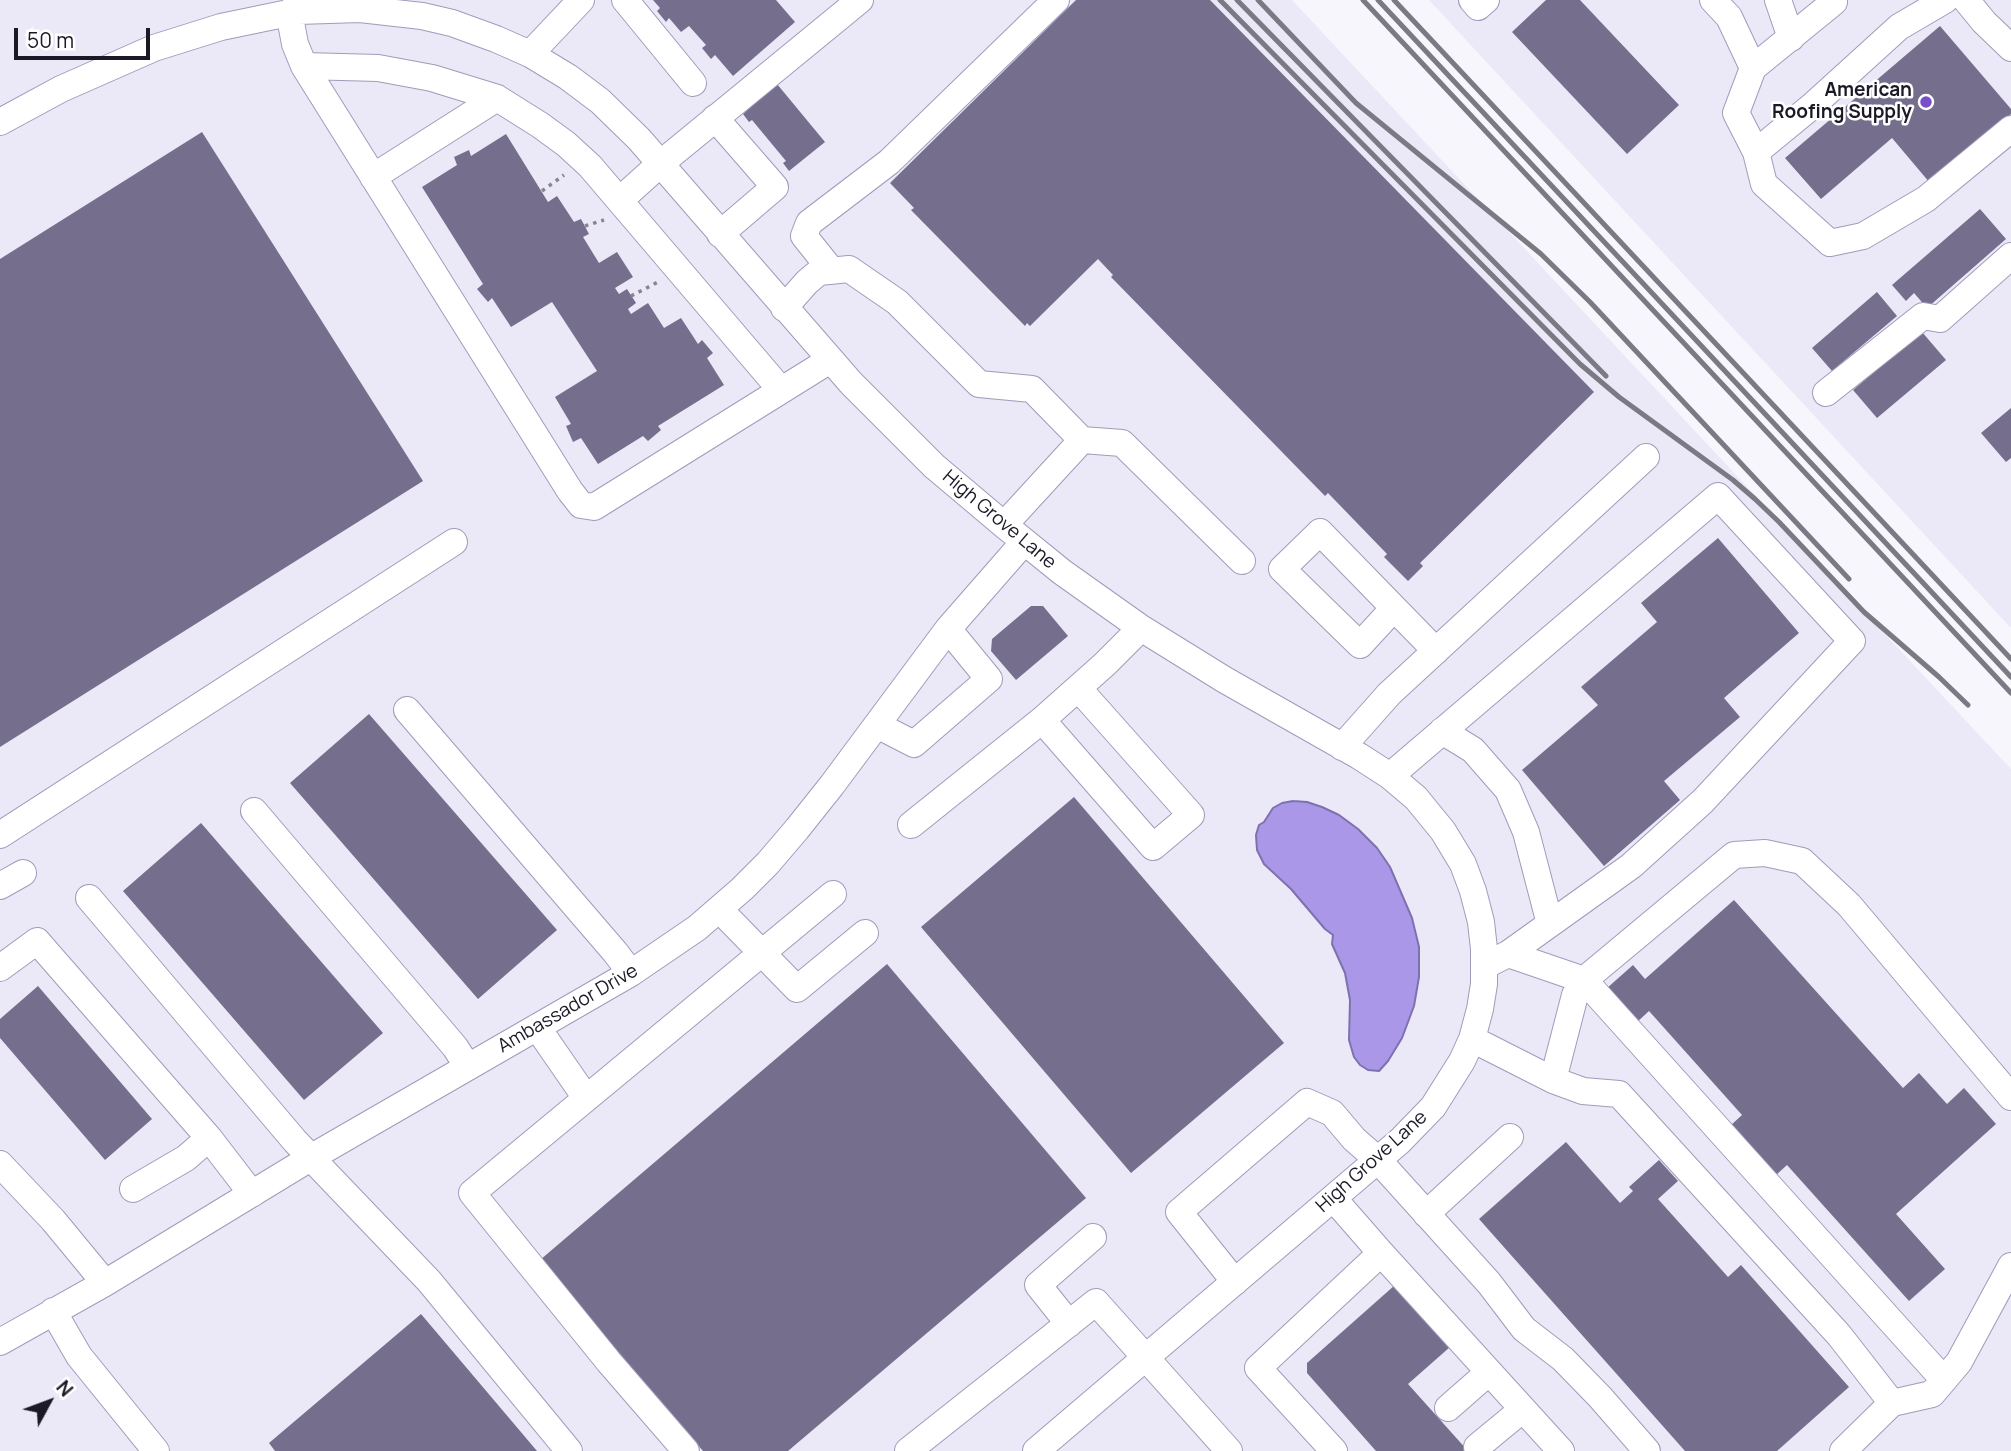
<!DOCTYPE html>
<style>
body{margin:0}
#map{position:relative;width:2011px;height:1451px;overflow:hidden;background:#f7f6fc;font-family:Manrope,sans-serif}
canvas{display:block}
.north{position:absolute;left:14px;top:1367px;width:70px;height:70px;-webkit-text-stroke:5px #fff;paint-order:stroke;rotate:49deg;font-size:19px;font-weight:700;line-height:28px;text-align:center;color:#1b1925}
.north::after{content:'';display:block;margin:auto;width:24px;height:32px;background:#1b1925;clip-path:polygon(50% 0,100% 100%,50% 72%,0 100%)}
.scale{position:absolute;left:14px;top:28px;width:136px;height:32px;box-sizing:border-box;border:4px solid #1b1925;border-top:0;padding-left:9px;font-size:21px;line-height:24px;white-space:nowrap;color:#1b1925;-webkit-text-stroke:5px #fff;paint-order:stroke}
</style>
<div id="map">
<canvas width="2011" height="1451"></canvas>
<div class="north">N</div>
<div class="scale">50 m</div>
</div>
<script>
const ctx = document.querySelector('canvas').getContext('2d');
ctx.lineJoin = 'round';
function fillPath(path, color) { ctx.fillStyle = color; ctx.fill(path, 'evenodd'); }
const toPath = rows => new Path2D(rows.map(r => 'M' + r).join(''));
function stroke(path, color, width, dash) { ctx.strokeStyle = color; ctx.lineWidth = width; ctx.lineCap = dash ? 'butt' : 'round'; ctx.setLineDash(dash || []); ctx.stroke(path); }
function drawText(font, color, halo, rows, align = 'center') {
  ctx.font = font + ' Manrope,sans-serif'; ctx.lineWidth = 5; ctx.setLineDash([]); ctx.textBaseline = 'middle'; ctx.strokeStyle = halo; ctx.fillStyle = color; for (const [text, x, y, turn = 0] of rows) {
    ctx.save(); ctx.translate(x, y); ctx.rotate((+turn || 0) * Math.PI / 180); ctx.textAlign = isNaN(turn) ? turn : align; if (halo) ctx.strokeText(text, 0, 0); ctx.fillText(text, 0, 0); ctx.restore();
  }
}
fillPath(toPath([
 [0,0,1292,0,2011,769,2011,1451,0,1451],
 [1429,0,2011,0,2011,628]
]), '#ebe8f8');
const water = toPath([
 [1293,801,1307,802,1322,807,1339,815,1358,829,1377,848,1390,867,1412,918,1419,947,1419,977,1414,1006,1402,1038,1388,1061,1379,1071,1368,1070,1360,1065,1354,1057,1349,1040,1350,1000,1345,973,1332,944,1333,935,1325,929,1291,889,1264,864,1257,850,1256,835,1259,825,1264,822,1273,808,1282,803,1293,801]
]);
fillPath(water, '#aa97e8');
stroke(water, '#7f71ae', 2);
fillPath(toPath([
 [653,0,776,0,795,22,733,76,715,55,711,59,702,48,706,45,689,26,681,32,669,18,666,22,657,11,660,8],
 [1076,0,1210,0,1594,392,1420,563,1423,566,1408,581,1384,557,1387,554,1328,493,1325,496,1111,277,1113,275,1098,259,1030,326,1027,323,1025,326,911,210,914,208,890,183],
 [1546,0,1580,0,1679,105,1627,154,1512,32],
 [1940,26,2011,109,2011,114,1930,183,1892,138,1821,199,1785,158],
 [777,84,825,142,789,171,783,163,786,161,752,120,749,122,743,114],
 [202,132,423,481,0,747,0,259],
 [506,134,548,202,557,196,574,222,581,219,589,234,583,237,599,263,617,252,633,277,615,288,619,294,627,289,636,303,628,309,631,314,648,303,664,328,681,318,698,344,702,340,713,353,707,358,724,385,658,426,661,430,648,441,643,436,598,464,581,438,573,442,566,426,571,424,555,397,597,371,552,302,511,327,492,298,488,302,477,289,483,284,422,187,457,165,454,157,469,150,471,156],
 [1980,209,2006,239,1927,308,1914,293,1906,301,1892,285],
 [1877,292,1897,316,1832,371,1812,348],
 [1922,332,1946,360,1877,418,1853,390],
 [2011,408,2011,458,2006,462,1981,433],
 [1718,538,1799,633,1724,698,1740,717,1664,781,1680,800,1604,866,1522,770,1598,705,1581,687,1657,622,1641,603],
 [1031,606,1043,606,1068,636,1016,680,991,651,992,639],
 [369,714,557,930,478,999,290,783],
 [1074,797,1284,1043,1131,1173,921,927],
 [201,823,383,1033,304,1100,123,891],
 [1734,900,1903,1088,1919,1073,1947,1104,1964,1088,1996,1124,1896,1214,1945,1269,1909,1301,1787,1165,1775,1176,1730,1126,1742,1115,1649,1011,1636,1023,1606,989,1633,965,1645,979],
 [887,964,1086,1198,788,1451,703,1451,540,1260],
 [38,986,152,1119,105,1160,0,1038,0,1019],
 [1566,1142,1620,1203,1633,1191,1629,1187,1659,1160,1678,1181,1658,1199,1728,1277,1741,1265,1849,1387,1777,1451,1685,1451,1479,1219],
 [1395,1285,1450,1347,1408,1384,1468,1451,1376,1451,1307,1373,1307,1363],
 [421,1314,537,1451,275,1451,269,1443]
]), '#756f8d');
const minor = toPath([
 [625,0,693,83],
 [1472,0,1478,7,1486,0],
 [1713,0,1729,17,1753,68,1834,2,1833,0],
 [1778,0,1791,38],
 [1945,0,1899,27,1812,106,1756,152,1764,184,1830,243,1863,236,1926,199,2011,129],
 [1966,0,1984,22,2011,48],
 [289,12,295,44,304,66,570,491,581,505,594,507,830,360],
 [530,54,581,0],
 [304,66,378,68,432,78,497,98,540,125,566,144,590,166,781,390],
 [1753,68,1736,113,1756,152],
 [715,118,775,187,720,234],
 [0,122,61,89,154,48,221,27,298,11,360,9,422,16,452,23,496,39,530,54,568,77,600,101,639,139,851,383,934,466,1004,525,1062,572,1141,628,1225,680,1359,756,1390,776,1416,798,1443,831,1463,864,1473,891,1481,922,1484,949,1484,984,1480,1009,1472,1039,1462,1061,1433,1107,1400,1141,1036,1451],
 [373,177,497,98],
 [620,200,660,164,860,0],
 [832,271,804,236,809,223,889,162,1056,0],
 [784,308,807,282,819,272,849,269,897,302,979,384,1032,389,1082,440,1004,525],
 [1826,393,1923,316,1940,319,2011,256],
 [1082,440,1122,443,1242,561],
 [1394,608,1360,645,1282,569,1320,532,1436,651],
 [407,710,615,952,631,973],
 [1042,720,1153,847,1191,815,1078,688],
 [877,725,914,744,989,679,948,629],
 [1442,731,1473,750,1508,790,1526,832,1550,924],
 [1342,747,1389,694,1646,457],
 [1390,776,1718,496,1852,641,1703,801,1631,866,1508,954,1484,966],
 [254,811,455,1047,468,1067],
 [911,825,1042,720,1105,664,1141,628],
 [0,835,454,542],
 [0,886,23,873],
 [89,898,295,1141,429,1281,569,1451],
 [719,909,797,989,865,933],
 [1508,954,1584,980,1734,855,1765,853,1802,861,1849,905,2011,1097],
 [0,968,37,941,209,1138,252,1194],
 [537,1027,586,1098],
 [1472,1039,1553,1080,1583,1091,1619,1094,1839,1335,1892,1403,1843,1451],
 [1553,1080,1575,995,1584,980,1944,1380],
 [0,1164,53,1220,105,1283],
 [133,1189,186,1158,209,1138],
 [1333,1198,1381,1253,1258,1368,1334,1451],
 [1426,1214,1510,1137],
 [1381,1253,1561,1451],
 [1235,1282,1179,1212,1307,1102,1332,1113,1354,1139,1378,1160,1489,1283,1524,1329,1563,1359,1600,1397,1647,1451],
 [53,1311,79,1356,156,1451],
 [1069,1324,1038,1285,1093,1237],
 [0,1342,105,1283,312,1157,631,973,697,928,742,889,768,863,797,829,832,785,948,629,1024,542],
 [1892,1403,1932,1394,1959,1362,2011,1266],
 [1448,1408,1489,1372],
 [1477,1447,1523,1409],
 [686,1451,609,1362,472,1193,833,894],
 [908,1451,1096,1302,1229,1451]
]);
stroke(minor, '#a19bba', 28);
stroke(toPath([
 [542,191,564,175],
 [585,226,604,220],
 [631,296,660,281]
]), '#87868f', 3.5, [3.5, 5]);
stroke(minor, '#fff', 26);
stroke(toPath([
 [1220,0,1580,364,1619,397,1733,480,1755,499,1779,522,1864,612,1939,677,1968,705],
 [1237,0,1606,376],
 [1258,0,1356,103,1541,254,1590,302,1849,579],
 [1363,0,2011,693],
 [1378,0,2011,677],
 [1394,0,2011,659]
]), '#7b7983', 5);
for (const [x, y, r, color] of [
 [1926,102,7,"#7750c9"]
]) { const dot = new Path2D(); dot.arc(x, y, r, 0, 2 * Math.PI); ctx.fillStyle = color; ctx.fill(dot); stroke(dot, '#fff', 2.5); }
drawText('bold 19px', '#1b1925', '#fff', [
 ["American",1912,91],
 ["Roofing Supply",1912,113]
], 'right');
drawText('19px', '#1b1925', '#fff', [
 ["High Grove Lane",999,520,40],
 ["Ambassador Drive",568,1009,-30],
 ["High Grove Lane",1372,1162,-42]
]);
</script>
